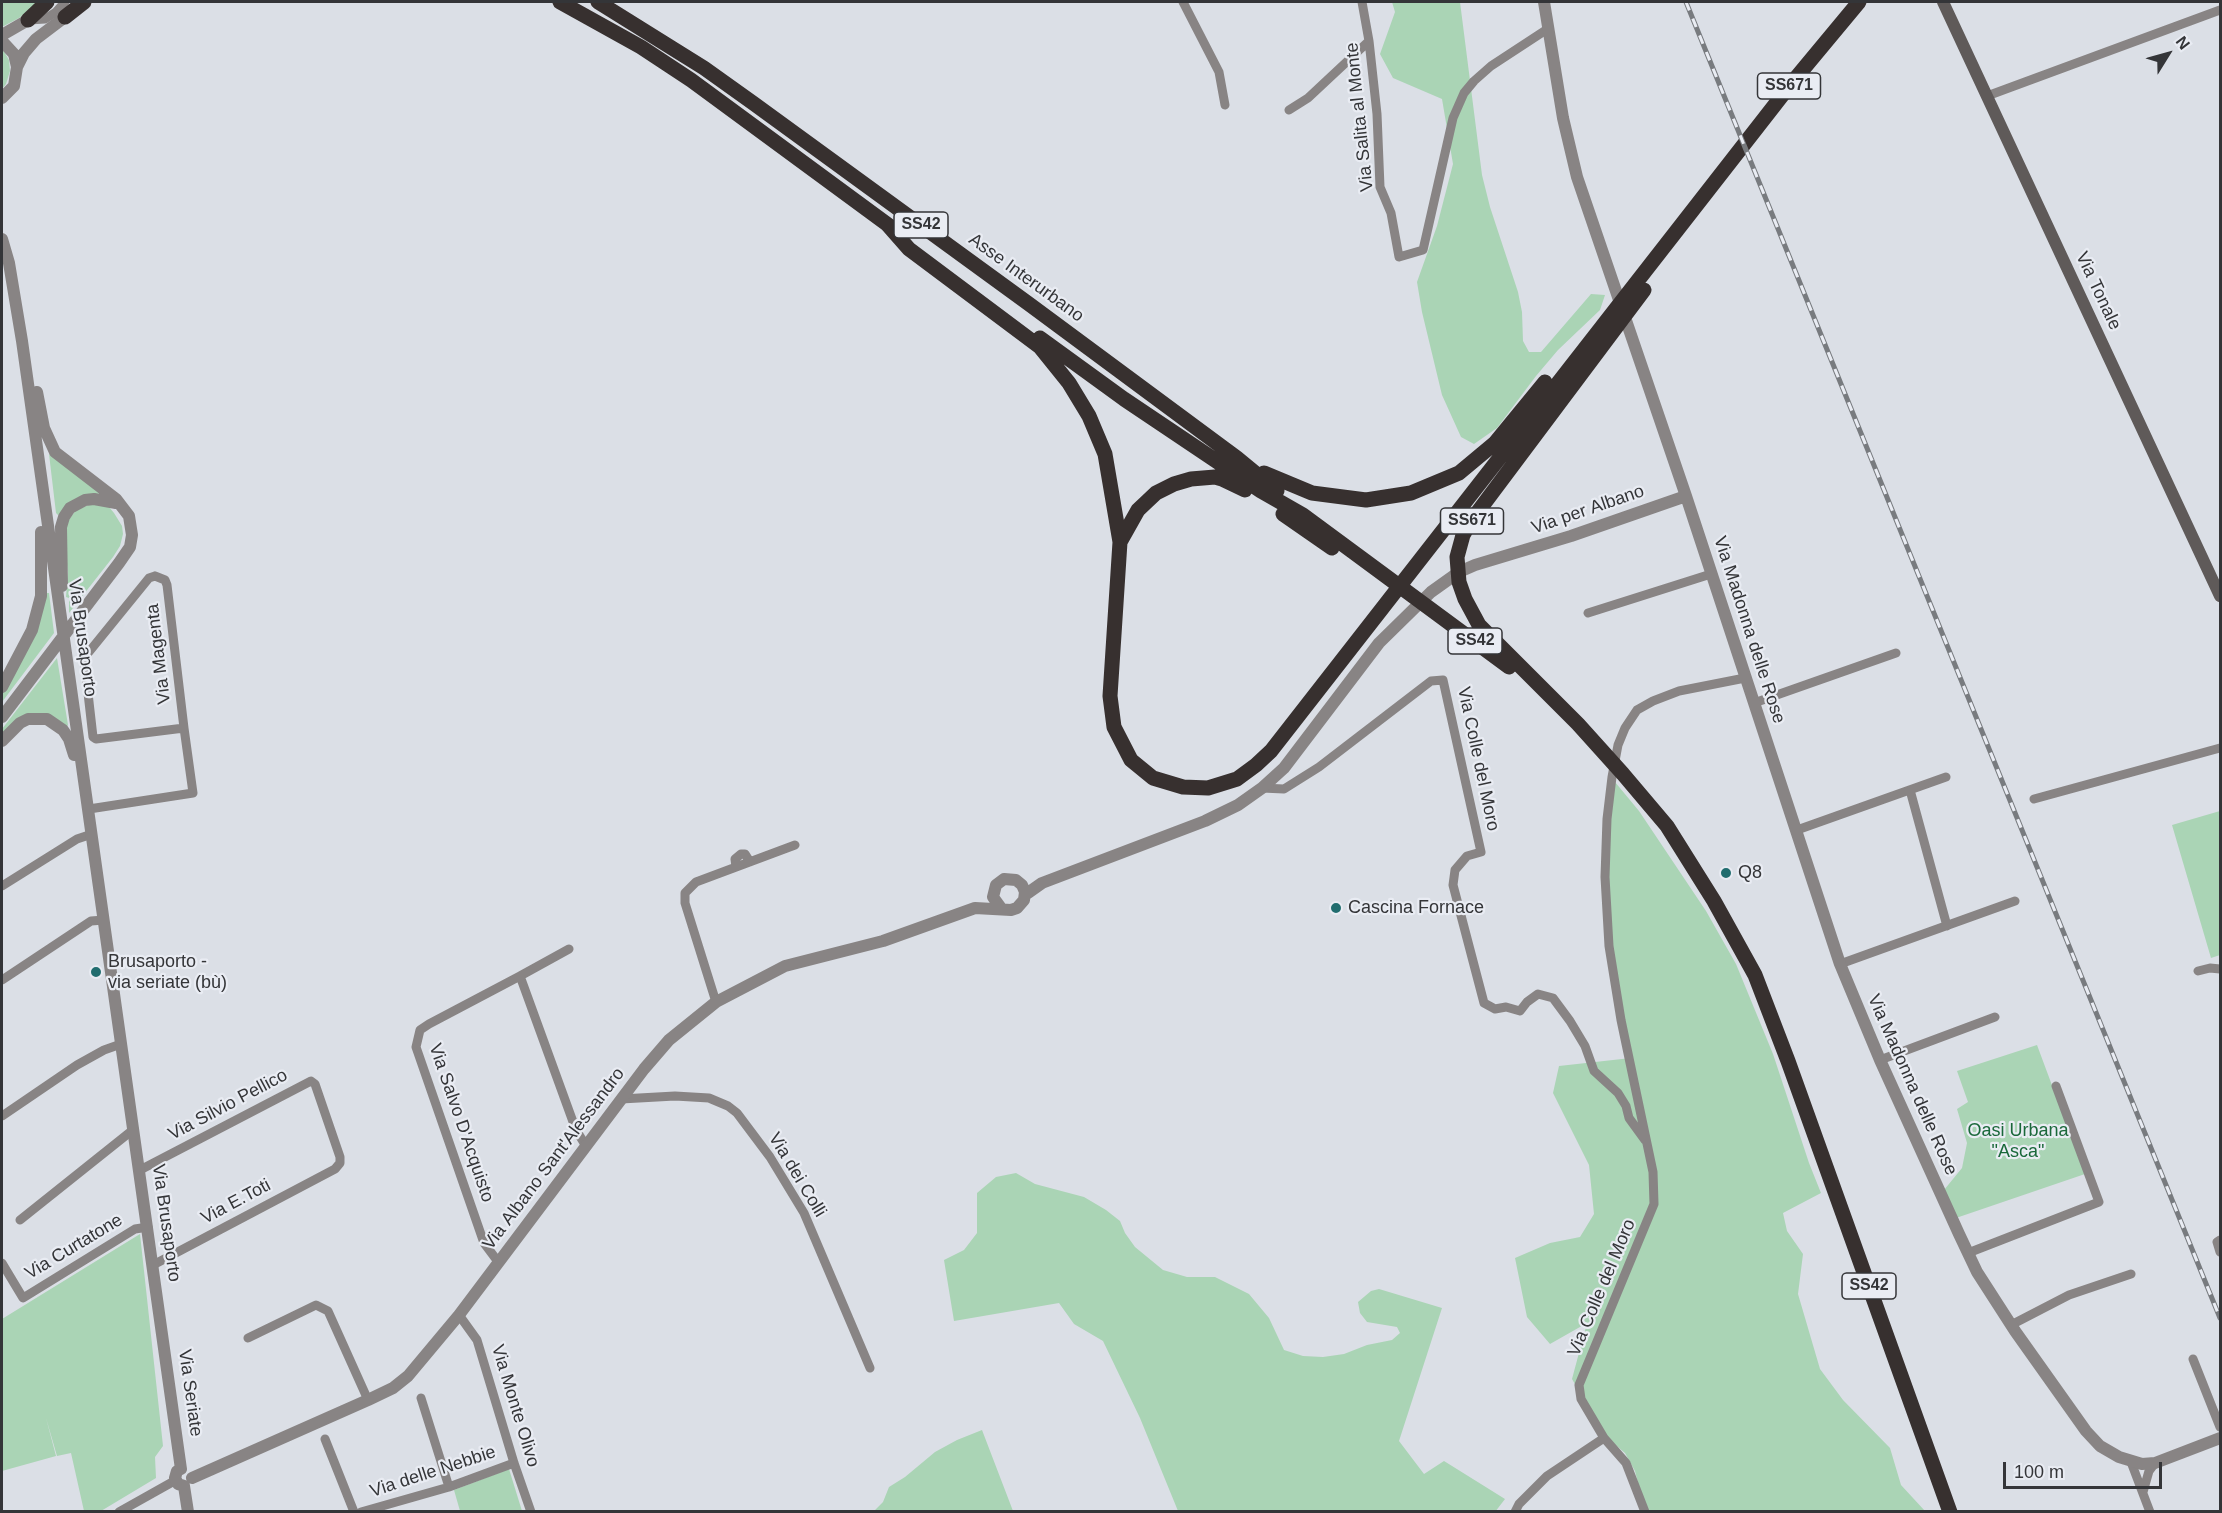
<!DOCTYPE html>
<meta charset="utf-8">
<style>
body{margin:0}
#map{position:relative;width:2222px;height:1513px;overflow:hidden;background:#dbdfe6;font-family:Arial,sans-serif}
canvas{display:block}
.frame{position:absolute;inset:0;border:3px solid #343538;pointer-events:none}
.north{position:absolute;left:2138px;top:24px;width:60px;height:60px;-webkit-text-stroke:4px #e9ecf3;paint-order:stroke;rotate:53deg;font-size:16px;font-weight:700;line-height:24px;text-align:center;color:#343538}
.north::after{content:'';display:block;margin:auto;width:21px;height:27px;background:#343538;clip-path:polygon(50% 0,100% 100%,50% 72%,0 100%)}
.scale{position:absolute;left:2003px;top:1462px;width:159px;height:27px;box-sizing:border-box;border:3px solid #343538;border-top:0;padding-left:8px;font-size:18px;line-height:21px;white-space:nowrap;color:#343538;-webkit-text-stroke:4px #e9ecf3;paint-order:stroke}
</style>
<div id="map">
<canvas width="2222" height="1513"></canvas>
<div class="frame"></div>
<div class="north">N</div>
<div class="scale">100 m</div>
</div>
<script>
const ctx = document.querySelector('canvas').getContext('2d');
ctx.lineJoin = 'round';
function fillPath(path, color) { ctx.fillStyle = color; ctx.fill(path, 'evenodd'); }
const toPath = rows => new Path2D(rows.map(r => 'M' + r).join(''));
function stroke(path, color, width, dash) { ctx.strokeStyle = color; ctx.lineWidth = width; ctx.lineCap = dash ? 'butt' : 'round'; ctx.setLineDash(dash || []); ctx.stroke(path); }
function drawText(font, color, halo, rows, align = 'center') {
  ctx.font = font + ' Arial,sans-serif'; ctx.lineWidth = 4.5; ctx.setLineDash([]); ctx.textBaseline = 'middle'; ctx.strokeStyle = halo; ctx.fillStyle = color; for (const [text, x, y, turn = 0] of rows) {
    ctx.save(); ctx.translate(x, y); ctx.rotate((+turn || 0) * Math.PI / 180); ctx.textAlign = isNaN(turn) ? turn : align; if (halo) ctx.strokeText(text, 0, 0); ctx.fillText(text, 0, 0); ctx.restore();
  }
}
fillPath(toPath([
 [2,2,38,2,19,18,2,27],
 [1392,2,1460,2,1482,175,1490,207,1518,292,1522,312,1523,341,1529,352,1541,352,1591,294,1605,295,1600,310,1558,350,1536,376,1497,428,1474,444,1461,437,1442,395,1422,312,1417,282,1437,226,1453,164,1442,99,1393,78,1380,54,1395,12],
 [2,48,9,60,10,71,6,84,2,89],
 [49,454,54,457,100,493,58,515,56,513],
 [94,503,109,507,114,513,122,526,123,534,120,546,113,557,69,613,69,598,66,597,68,573,64,540,67,522,76,510],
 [46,593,49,593,54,633,2,702,2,691],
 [57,658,68,725,65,729,45,715,2,736,2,729],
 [1615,782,1639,811,1706,911,1736,964,1773,1054,1809,1163,1821,1193,1783,1213,1787,1231,1803,1254,1798,1294,1820,1369,1843,1400,1890,1448,1901,1485,1925,1511,1645,1511,1635,1471,1625,1453,1604,1435,1572,1379,1587,1323,1550,1344,1527,1317,1515,1258,1550,1243,1580,1237,1594,1214,1589,1165,1553,1093,1559,1066,1631,1058,1618,995,1608,897,1609,837],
 [2220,811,2220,955,2211,958,2172,825],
 [2037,1045,2085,1174,1956,1218,1944,1190,1962,1168,1967,1143,1957,1109,1968,1102,1957,1071],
 [1016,1173,1035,1184,1084,1197,1106,1210,1120,1221,1125,1233,1135,1247,1163,1270,1187,1277,1215,1277,1249,1294,1269,1318,1284,1350,1303,1356,1323,1357,1344,1354,1367,1345,1392,1340,1400,1333,1397,1327,1367,1322,1360,1313,1358,1302,1371,1291,1379,1289,1442,1308,1399,1441,1424,1474,1444,1461,1505,1499,1495,1512,1178,1511,1140,1418,1103,1341,1074,1324,1059,1303,954,1321,944,1260,964,1250,977,1233,977,1193,996,1177],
 [140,1234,163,1446,155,1457,156,1478,101,1511,84,1511,71,1453,57,1456,46,1418,56,1456,2,1471,2,1319],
 [982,1430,1013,1511,874,1511,883,1502,889,1487,905,1477,935,1452,957,1440],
 [509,1469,522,1511,460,1511,454,1490]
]), '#aad4b5');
stroke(toPath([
 [1183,2,1219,72,1225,105],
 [1362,2,1369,41,1377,114,1380,187,1391,213,1399,257,1423,250,1453,118,1464,93,1474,81,1491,66,1549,28],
 [29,20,45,19,56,12,65,2],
 [1987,96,2220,10],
 [1289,110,1308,98,1369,41],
 [155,576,165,580,167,585,184,728,96,739,93,737,84,658,149,578,155,576],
 [1588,613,1711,574],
 [1754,703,1896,653],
 [1262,788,1284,789,1319,767,1431,681,1443,680,1481,852,1467,856,1455,870,1453,885,1484,1003,1495,1009,1506,1007,1520,1011,1527,1002,1538,994,1553,998,1570,1021,1585,1046,1594,1071,1618,1093,1626,1106,1629,1118,1645,1140],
 [1910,790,1947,926],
 [2034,799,2220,748],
 [89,809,193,793,184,728],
 [1797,830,1946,777],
 [736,867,735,859,741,854,745,854,750,862],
 [2,886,77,839,92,834],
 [1840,964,2015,901],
 [2198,971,2210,968,2220,969],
 [520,976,569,949],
 [2,980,91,921,104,920],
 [716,1002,685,903,685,893,696,882,795,845],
 [1880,1060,1995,1017],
 [621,1099,675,1096,709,1098,728,1106,737,1113,770,1157,804,1213,870,1368],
 [2,1116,77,1065,104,1050,121,1044],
 [140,1170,311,1081,315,1084,340,1157,340,1163,335,1169,153,1265],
 [20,1220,134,1129],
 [2220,1240,2217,1242,2220,1252],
 [1968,1253,2099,1202,2056,1086],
 [2,1263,23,1298,135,1229,148,1227],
 [499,1263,484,1243,416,1047,420,1030,429,1024,520,976,576,1130,586,1146],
 [459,1315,477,1340,514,1463,531,1512],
 [2011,1325,2069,1295,2131,1274],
 [248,1338,316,1305,328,1311,368,1400],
 [2193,1359,2220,1427],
 [421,1398,449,1487],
 [325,1439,354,1512],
 [2131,1462,2150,1512],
 [2143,1492,2149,1471,2155,1463],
 [119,1512,176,1480],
 [361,1512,449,1487,514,1463],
 [1515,1512,1519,1504,1547,1476,1604,1438],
 [1645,1512,1626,1463,1604,1438,1581,1399,1579,1385,1654,1204,1653,1172,1621,1020,1609,946,1605,877,1607,819,1612,777,1618,745,1625,728,1637,710,1653,701,1679,691,1745,678]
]), '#888484', 9);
stroke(toPath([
 [1544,2,1563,118,1577,177,1686,496,1840,964,1880,1060,1959,1234,1977,1272,2015,1331,2086,1431,2100,1446,2119,1457,2142,1464,2155,1463,2220,1438],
 [2,35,28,20],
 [2,41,14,54,17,67,14,86,2,98],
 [17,67,24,53,36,39,65,17],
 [2,239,9,263,22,341,181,1469],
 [62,586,61,527,64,517,70,508,85,500,94,499,116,503],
 [2,687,32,630,41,596,41,532],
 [2,717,119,563,130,547,132,535,129,516,116,499,55,452,44,428,37,392],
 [2,741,20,723,28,719,47,719,63,730,69,739,74,755],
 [1025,895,1042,883,1205,821,1238,805,1262,788,1284,768,1379,643,1431,592,1459,572,1475,565,1571,536,1686,496],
 [181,1469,177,1471,175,1478,178,1484,184,1486],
 [192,1478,368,1400,393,1388,408,1376,459,1315,644,1069,669,1040,716,1002,785,966,883,941,975,908,1011,910,1017,908,1024,900,1025,892,1022,885,1016,880,1004,879,996,885,993,897,1001,908],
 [184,1486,188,1512]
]), '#888484', 12);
stroke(toPath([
 [1943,2,2220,596]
]), '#5f5a59', 12);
stroke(toPath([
 [560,2,641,47,691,80,895,230],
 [598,2,704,68,753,103,1029,304,1237,458,1277,491],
 [65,17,84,2],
 [28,20,47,2],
 [887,224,909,249,1040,347,1069,383,1089,416,1105,454,1120,542,1110,696,1114,727,1131,760,1153,778,1183,787,1208,788,1237,779,1256,765,1271,751,1795,79,1859,2],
 [1644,290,1471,521,1463,535,1457,557,1459,582,1465,599,1479,625,1578,724,1623,774,1667,826,1714,901,1755,975,1788,1061,1950,1512],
 [1040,338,1124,399,1261,491,1303,515,1509,667],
 [1264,473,1312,493,1366,500,1411,493,1459,473,1495,443,1545,382],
 [1283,514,1332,548],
 [1120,542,1138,510,1156,493,1174,484,1191,479,1215,477,1222,479,1245,490]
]), '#37302f', 15);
const rail = toPath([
 [1686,2,2220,1318]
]);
stroke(rail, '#787b7f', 5);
stroke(rail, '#e9ecf3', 3, [9]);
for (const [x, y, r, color] of [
 [1726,873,6,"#216d6f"],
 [1336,908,6,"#216d6f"],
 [96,972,6,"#216d6f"]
]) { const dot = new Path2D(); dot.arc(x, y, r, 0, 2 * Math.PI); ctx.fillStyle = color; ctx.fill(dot); stroke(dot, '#e9ecf3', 2); }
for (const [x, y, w] of [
 [1789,86,63],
 [921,225,54],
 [1472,521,63],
 [1475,641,54],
 [1869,1286,54]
]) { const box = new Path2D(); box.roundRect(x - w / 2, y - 13, w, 26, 4.5); ctx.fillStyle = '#e9ecf3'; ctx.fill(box); stroke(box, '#343538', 1.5); }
drawText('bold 16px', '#343538', null, [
 ["SS671",1789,86],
 ["SS42",921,225],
 ["SS671",1472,521],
 ["SS42",1475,641],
 ["SS42",1869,1286]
]);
drawText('18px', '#343538', '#e9ecf3', [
 ["Via Salita al Monte",1360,117,-96],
 ["Asse Interurbano",1026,278,36],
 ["Via Tonale",2098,291,65],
 ["Via per Albano",1588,510,-19],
 ["Via Madonna delle Rose",1749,630,72],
 ["Via Brusaporto",82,638,82],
 ["Via Magenta",159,654,-97],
 ["Via Colle del Moro",1478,759,78],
 ["Via Madonna delle Rose",1912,1085,66],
 ["Via Silvio Pellico",228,1105,-28],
 ["Via Salvo D'Acquisto",461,1123,71],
 ["Via Albano Sant'Alessandro",554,1159,-53],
 ["Via dei Colli",797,1175,59],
 ["Via E.Toti",236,1202,-28],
 ["Via Brusaporto",166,1223,82],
 ["Via Curtatone",74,1247,-31],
 ["Via Colle del Moro",1602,1288,-67],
 ["Via Seriate",190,1393,82],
 ["Via Monte Olivo",515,1406,73],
 ["Via delle Nebbie",433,1472,-18]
]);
drawText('18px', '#343538', '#e9ecf3', [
 ["Q8",1738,873],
 ["Cascina Fornace",1348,908],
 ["Brusaporto -",108,962],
 ["via seriate (bù)",108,983]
], 'left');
drawText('18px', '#1a683a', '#e9ecf3', [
 ["Oasi Urbana",2018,1131],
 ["\"Asca\"",2018,1152]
]);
</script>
